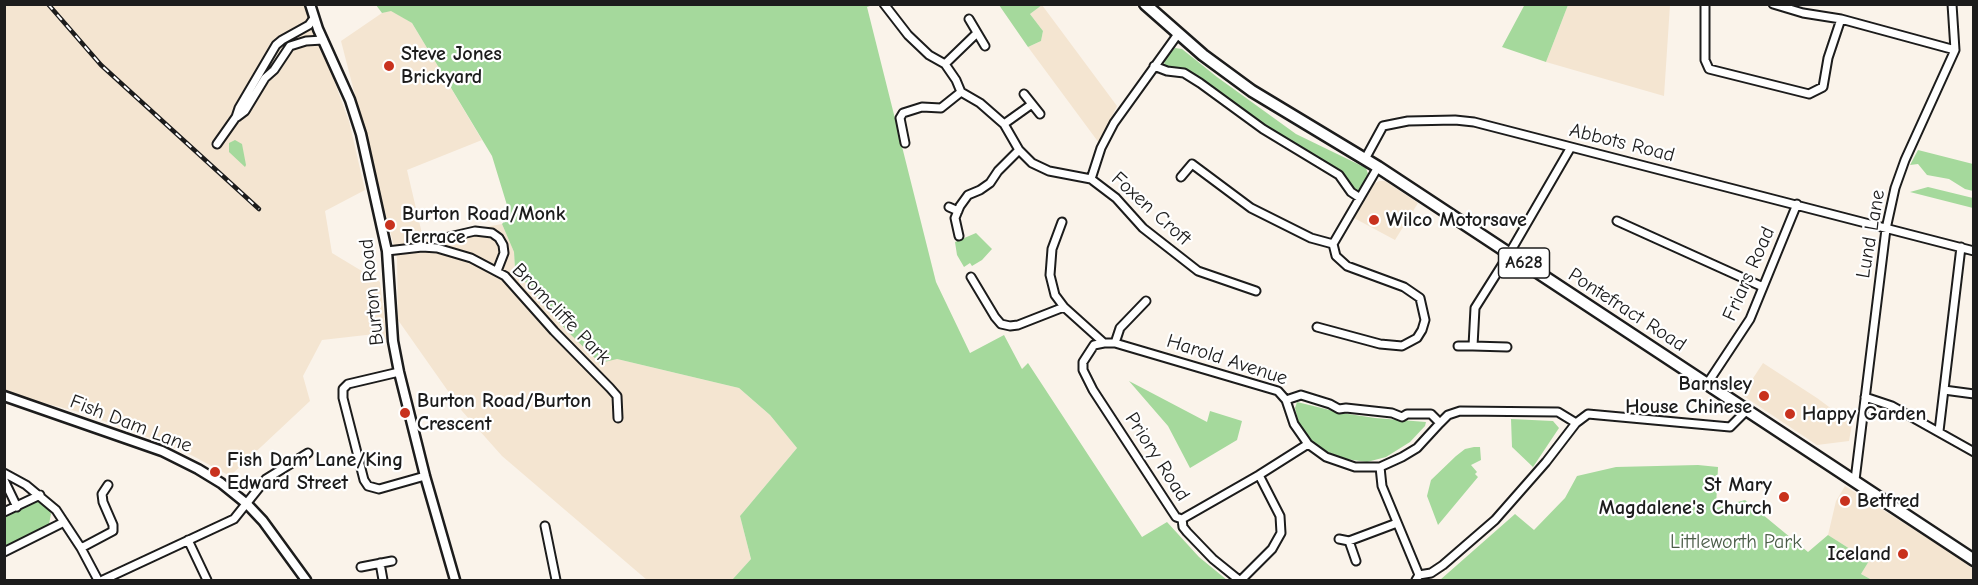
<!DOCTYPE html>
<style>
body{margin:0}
#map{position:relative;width:1978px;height:585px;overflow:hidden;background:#faf3ea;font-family:"Comic Neue",sans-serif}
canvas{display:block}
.frame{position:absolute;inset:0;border:6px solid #1c1c1c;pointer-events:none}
</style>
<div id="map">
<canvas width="1978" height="585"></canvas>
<div class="frame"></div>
</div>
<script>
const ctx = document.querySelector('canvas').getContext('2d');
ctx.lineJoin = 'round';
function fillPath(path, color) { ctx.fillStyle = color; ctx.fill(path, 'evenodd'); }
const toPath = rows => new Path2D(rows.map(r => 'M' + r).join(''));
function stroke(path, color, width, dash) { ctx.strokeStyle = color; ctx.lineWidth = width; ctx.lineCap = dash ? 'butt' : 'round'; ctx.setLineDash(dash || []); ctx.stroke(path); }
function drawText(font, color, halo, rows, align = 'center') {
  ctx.font = font + ' "Comic Neue",sans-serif'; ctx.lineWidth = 4.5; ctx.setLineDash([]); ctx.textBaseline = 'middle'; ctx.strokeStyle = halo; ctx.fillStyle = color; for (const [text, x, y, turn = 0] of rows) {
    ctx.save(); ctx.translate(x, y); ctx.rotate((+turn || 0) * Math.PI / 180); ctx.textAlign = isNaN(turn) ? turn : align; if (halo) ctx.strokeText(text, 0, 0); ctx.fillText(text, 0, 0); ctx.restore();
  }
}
fillPath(toPath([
 [4,5,306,5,349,121,365,190,325,211,332,253,380,282,387,340,375,334,322,340,303,376,310,401,230,476,193,456,161,442,79,412,5,393],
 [1042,5,1117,106,1099,143,1028,47,1041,41,1043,31,1030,14],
 [1568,5,1670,5,1664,96,1546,62],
 [391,10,412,23,482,140,407,170,423,238,502,224,514,252,515,270,544,306,568,333,617,359,739,388,770,415,797,448,740,516,751,559,732,580,647,580,502,456,462,411,398,320,397,258,341,41,382,13],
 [1379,181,1385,181,1418,203,1395,240,1354,218,1374,184],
 [1763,363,1817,398,1852,424,1849,441,1817,445,1742,395],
 [1845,486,1953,554,1973,569,1973,580,1872,580,1861,574,1869,561,1828,535,1836,501]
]), '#f4e5d1');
fillPath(toPath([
 [1525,4,1568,5,1546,62,1502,47],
 [376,5,873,5,867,7,936,282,970,353,1004,335,1022,369,1028,363,1142,537,1167,522,1199,557,1227,580,732,580,751,559,740,516,797,448,770,415,739,388,617,359,600,363,568,332,544,306,515,269,514,252,502,224,510,215,492,156,412,23,391,11,382,13],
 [999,5,1042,5,1030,14,1043,31,1041,41,1028,47],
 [1175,48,1182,49,1217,77,1296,134,1366,168,1368,174,1359,191,1352,189,1343,175,1338,170,1260,122,1205,82,1182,71,1166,67,1164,65,1165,59],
 [235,140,242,144,246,165,245,167,229,152,229,143],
 [1918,150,1973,164,1973,191,1965,189,1949,179,1927,175,1918,164,1910,165],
 [1928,187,1973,198,1973,208,1910,192],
 [976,233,992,249,982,260,972,266,970,263,964,267,957,255,955,242],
 [1129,381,1207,422,1210,411,1242,421,1237,440,1190,468,1168,426],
 [1297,402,1342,413,1375,418,1426,422,1425,426,1410,442,1386,457,1367,462,1346,459,1323,450,1309,438,1299,424,1295,408],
 [1511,419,1553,421,1559,428,1533,467,1512,447],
 [1474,447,1480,447,1481,460,1471,465,1477,472,1475,474,1478,477,1438,525,1427,496,1431,480,1456,456,1465,449],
 [1698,465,1718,467,1716,508,1745,500,1808,552,1828,535,1869,561,1861,574,1872,580,1440,580,1515,514,1534,530,1565,498,1577,476,1616,467],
 [35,502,40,502,49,509,51,514,49,524,46,529,5,548,5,516]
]), '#a5d99c');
const minor = toPath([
 [884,4,908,35,929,55,945,64,956,80,961,92,980,103,1004,124,1019,150,1032,163,1049,171,1091,179,1116,198,1143,228,1198,271,1256,291],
 [1705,4,1705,60,1709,69,1809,94,1823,87,1828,58,1841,19],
 [1773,4,1803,13,1841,19,1955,50],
 [969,19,985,46],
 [945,64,977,33],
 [1154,66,1167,71,1184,73,1200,83,1263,129,1339,175,1351,192,1360,198],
 [1024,94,1040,114],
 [237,117,245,111,265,78,274,70,290,46,306,41,323,40],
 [1004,124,1032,104],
 [905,143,900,118,903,113,922,107,941,108,961,92],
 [217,144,236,117,239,108,276,45,282,40,309,25,314,18],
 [1365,159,1383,126,1408,121,1455,120,1474,122,1571,147,1974,251],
 [1181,177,1192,164,1251,208,1311,238,1333,244],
 [1091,179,1101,148,1114,123,1178,34],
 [949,207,958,211],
 [1617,221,1763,287],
 [1062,222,1052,249,1050,275,1055,295,1064,307,1104,343,1115,343,1278,391,1286,400,1301,395,1330,404,1339,409,1346,408,1392,413,1402,417,1407,414,1431,414,1440,423,1448,415,1460,411,1558,412,1576,423],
 [959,236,955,218,960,206,968,195,980,190,990,183,998,171,1019,150],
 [436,240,475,231,492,233,499,238,503,245,504,253,497,271],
 [1333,244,1378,167],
 [387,251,422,247,437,248,471,258,505,276,554,331,610,388,617,396,618,418],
 [971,277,995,317,1001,324,1010,326,1018,325,1064,307],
 [1317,327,1380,344,1402,346,1417,338,1422,330,1425,320,1420,298,1404,287,1347,266,1336,256,1333,244],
 [1104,343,1094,345,1083,362,1083,370,1093,390,1172,511,1176,517,1182,519,1183,527,1187,532,1213,559,1239,580],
 [1115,343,1120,328,1146,301],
 [1458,346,1473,346],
 [1507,347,1473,346,1475,308,1509,254,1571,147],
 [399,372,348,384,343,389,343,398,364,480,368,486,379,489,425,476],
 [1707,384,1750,319,1797,204],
 [1944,390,1974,394],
 [1865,397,1892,406,1974,452],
 [1286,400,1294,424,1308,444,1326,457,1355,467,1380,467,1402,457,1417,448,1440,423],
 [1939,431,1961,247],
 [1380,467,1382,486,1419,575],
 [4,473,26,485,56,510,81,548,98,580],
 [4,480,17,507],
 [1855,480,1886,229,1895,188,1905,160,1955,50,1952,4],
 [4,512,40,495],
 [1182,519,1259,475,1308,444],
 [545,526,556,580],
 [1339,539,1349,541,1356,561],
 [188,540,207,580],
 [1349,541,1397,523],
 [81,548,113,531,113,525,103,502,102,494,108,485],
 [4,552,64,522],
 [380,563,383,580],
 [361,567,392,561],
 [103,580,234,519,266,479,308,453],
 [1241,580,1272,549,1281,533,1280,516,1259,475],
 [1416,580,1419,575,1431,573,1443,565,1495,520,1546,462,1576,423,1588,414,1730,427,1747,410]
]);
const tertiary = toPath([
 [310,4,318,29,350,100,361,134,387,251,393,341,399,372,425,476,455,580],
 [4,396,162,451,198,469,221,483,247,504,263,521,306,580]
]);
const trunk = toPath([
 [1145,4,1203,55,1252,91,1378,167,1974,560]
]);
stroke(minor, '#1c1c1c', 11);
stroke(tertiary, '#1c1c1c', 13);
stroke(trunk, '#1c1c1c', 15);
stroke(minor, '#fff', 7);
stroke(tertiary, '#fff', 8);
stroke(trunk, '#fff', 10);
const rail = toPath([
 [48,4,101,65,259,209]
]);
stroke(rail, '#1c1c1c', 4.5);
stroke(rail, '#fff', 2, [7]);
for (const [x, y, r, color] of [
 [389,66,6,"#c8321e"],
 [1374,220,6,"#c8321e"],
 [390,225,6,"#c8321e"],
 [1764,396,6,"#c8321e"],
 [405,413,6,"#c8321e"],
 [1790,414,6,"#c8321e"],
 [215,472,6,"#c8321e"],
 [1784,497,6,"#c8321e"],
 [1845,501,6,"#c8321e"],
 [1903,554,6,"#c8321e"]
]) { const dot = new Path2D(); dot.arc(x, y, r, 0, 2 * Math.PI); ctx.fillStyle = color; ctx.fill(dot); stroke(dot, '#fff', 2); }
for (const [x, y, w] of [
 [1524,263,51]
]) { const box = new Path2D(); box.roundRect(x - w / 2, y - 15, w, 30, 4.5); ctx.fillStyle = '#fff'; ctx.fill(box); stroke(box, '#1c1c1c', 1.5); }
drawText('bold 18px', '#1c1c1c', null, [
 ["A628",1524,263]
]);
drawText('bold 20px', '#1c1c1c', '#fff', [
 ["Steve Jones",401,54],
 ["Brickyard",401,77],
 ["Burton Road/Monk",402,214],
 ["Terrace",402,237],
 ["Wilco Motorsave",1386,220],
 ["Barnsley",1752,384,"right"],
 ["House Chinese",1752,407,"right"],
 ["Burton Road/Burton",417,401],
 ["Crescent",417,424],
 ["Happy Garden",1802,414],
 ["Fish Dam Lane/King",227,460],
 ["Edward Street",227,483],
 ["St Mary",1772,485,"right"],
 ["Magdalene's Church",1772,508,"right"],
 ["Betfred",1857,501],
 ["Iceland",1891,554,"right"]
], 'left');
drawText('20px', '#1c1c1c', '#fff', [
 ["Abbots Road",1622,143,14],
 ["Foxen Croft",1151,209,42],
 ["Lund Lane",1871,234,-80],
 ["Friars Road",1749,274,-66],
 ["Burton Road",372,292,-96],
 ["Pontefract Road",1627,310,33],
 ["Bromcliffe Park",561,314,46],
 ["Harold Avenue",1227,360,18],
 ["Fish Dam Lane",131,424,21],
 ["Priory Road",1157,457,57]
]);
drawText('20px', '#4c5e49', '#fff', [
 ["Littleworth Park",1736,542]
]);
</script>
